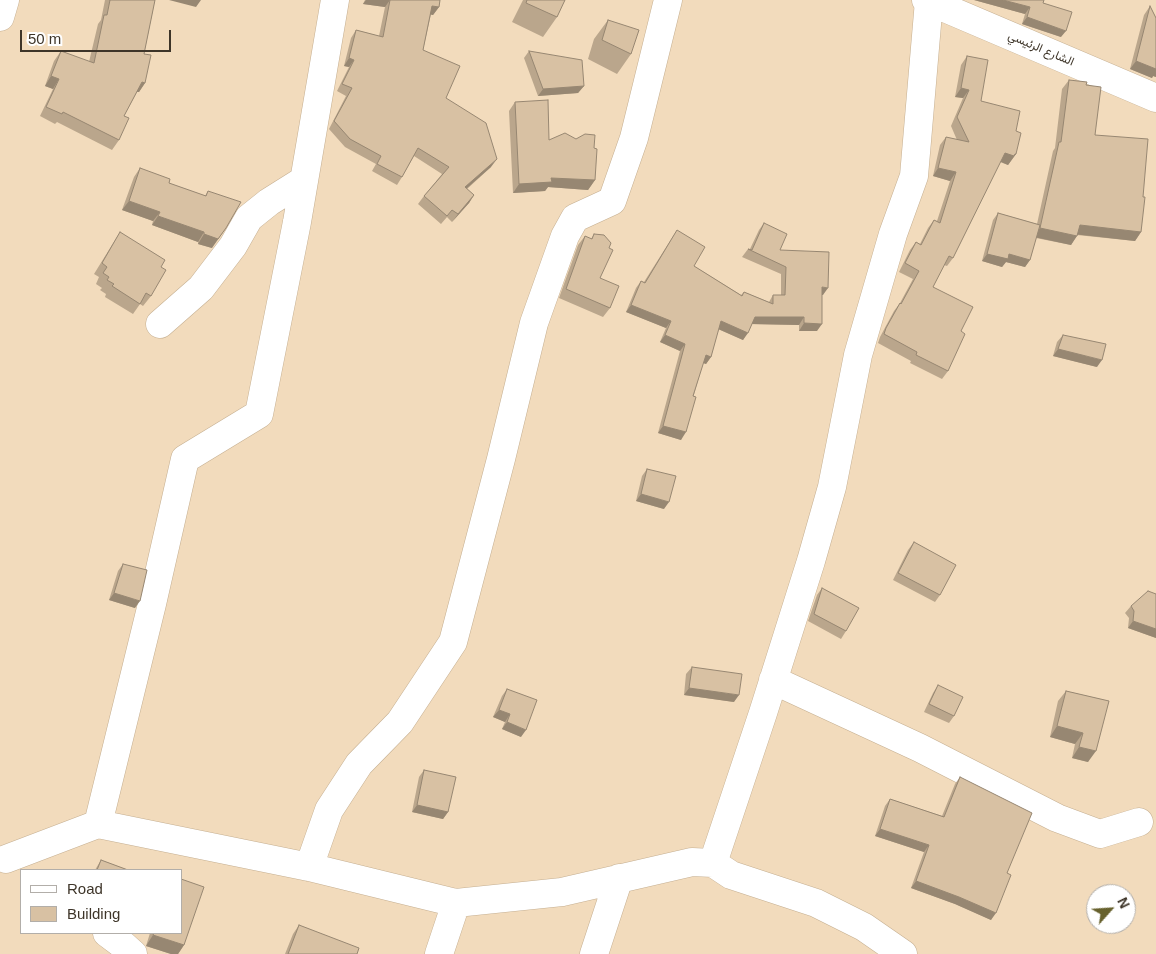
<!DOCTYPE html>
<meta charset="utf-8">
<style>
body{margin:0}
#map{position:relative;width:1156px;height:954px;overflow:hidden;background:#f2dbbc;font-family:Arial,sans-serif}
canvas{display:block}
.legend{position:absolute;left:20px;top:869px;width:162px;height:65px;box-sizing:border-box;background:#fff;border:1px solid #b2aea9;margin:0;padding:6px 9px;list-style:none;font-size:15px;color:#3e3529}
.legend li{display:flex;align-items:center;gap:10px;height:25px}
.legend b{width:25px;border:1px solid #b2aea9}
.north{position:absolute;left:1086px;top:884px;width:50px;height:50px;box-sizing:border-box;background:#fff;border:1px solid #b2aea9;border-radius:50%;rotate:64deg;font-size:14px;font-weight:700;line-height:20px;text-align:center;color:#3e3529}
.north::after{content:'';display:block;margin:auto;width:18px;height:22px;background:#67612d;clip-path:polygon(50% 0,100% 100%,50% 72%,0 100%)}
.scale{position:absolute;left:20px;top:30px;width:151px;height:22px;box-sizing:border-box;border:2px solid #3e3529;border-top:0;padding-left:6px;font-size:15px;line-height:18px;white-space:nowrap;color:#3e3529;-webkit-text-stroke:4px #fff;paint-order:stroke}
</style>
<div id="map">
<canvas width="1156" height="954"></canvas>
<ul class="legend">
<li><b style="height:6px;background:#fff"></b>Road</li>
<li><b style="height:14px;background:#d8c1a3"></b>Building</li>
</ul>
<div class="north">N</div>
<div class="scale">50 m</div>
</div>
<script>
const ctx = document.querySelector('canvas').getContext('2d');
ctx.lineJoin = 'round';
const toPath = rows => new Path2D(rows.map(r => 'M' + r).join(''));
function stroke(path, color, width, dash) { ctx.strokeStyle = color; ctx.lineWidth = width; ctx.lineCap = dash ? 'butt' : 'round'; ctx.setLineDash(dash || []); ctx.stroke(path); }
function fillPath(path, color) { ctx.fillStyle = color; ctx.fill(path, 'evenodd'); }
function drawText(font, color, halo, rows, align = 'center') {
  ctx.font = font + ' Arial,Vazirmatn,sans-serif'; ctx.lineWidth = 4.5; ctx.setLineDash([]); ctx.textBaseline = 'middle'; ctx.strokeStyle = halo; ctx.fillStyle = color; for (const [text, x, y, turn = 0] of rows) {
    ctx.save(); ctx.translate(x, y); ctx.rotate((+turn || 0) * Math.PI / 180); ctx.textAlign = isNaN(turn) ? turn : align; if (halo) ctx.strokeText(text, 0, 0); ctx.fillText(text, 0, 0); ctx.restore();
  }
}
const minor = toPath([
 [926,0,1156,98],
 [0,17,5,0],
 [160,324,201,288,233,246,249,218,269,202,304,180],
 [773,680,920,748,1057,818,1100,834,1139,822],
 [98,824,152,604,185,459,259,414,297,222,335,0],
 [6,859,98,824,309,867,456,903,562,892,692,862,713,863,731,875,816,903,864,927,903,954],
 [713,863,763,713,811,561,832,487,858,355,893,234,914,176,929,1],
 [309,867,329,810,359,764,400,722,453,642,501,459,534,323,565,236,575,218,612,201,634,138,668,0],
 [107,933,123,945,133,954],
 [439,954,456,903],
 [594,954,619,878]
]);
stroke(minor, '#c5af91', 29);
stroke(minor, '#fff', 28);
fillPath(toPath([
 [105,0,155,0,144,54,145,83,139,92,137,92,124,116,119,140,112,150,57,122,55,124,40,116,53,89,45,86,54,61,61,51,89,62,98,24,101,20],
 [365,0,440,0,439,7,433,15,431,14,423,50,446,98,491,167,467,189,474,195,469,203,452,222,447,217,441,224,418,204,424,196,442,174,414,156,402,177,397,185,372,171,376,164,345,147,329,129,346,96,337,91,349,67,344,66,351,38,356,30,379,36,385,7,363,4],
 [523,0,565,0,557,17,543,37,512,22],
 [974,0,1043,3,1061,37,1022,24,1025,14],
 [1150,6,1156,18,1156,77,1153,76,1152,78,1130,69,1144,15],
 [608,20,631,54,617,74,588,59,594,39],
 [529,51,584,86,578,93,538,96,524,58],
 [967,56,981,101,1016,131,1016,154,1008,165,1000,162,953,258,947,266,944,265,933,287,961,331,948,371,942,379,910,363,911,361,878,343,880,337,894,311,900,303,913,279,899,272,910,250,916,242,920,244,928,228,934,220,937,221,950,181,933,176,940,145,946,137,957,140,951,126,963,98,955,97,961,65],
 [1069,80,1086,85,1095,135,1143,197,1141,232,1135,241,1077,235,1071,245,1036,238,1030,260,1025,267,1006,262,1002,267,982,261,993,220,998,213,1037,224,1053,151,1055,148,1062,89],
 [515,102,549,140,594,148,595,180,588,190,548,187,545,191,513,193,509,111],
 [140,168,169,183,205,196,208,191,212,248,198,244,198,242,152,225,153,221,122,210,134,177],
 [764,223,780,250,823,295,822,295,817,331,799,331,799,325,752,324,743,340,718,329,711,357,706,364,703,363,681,440,658,433,680,351,660,342,666,328,626,312,636,288,641,281,644,282,677,230,694,266,741,295,744,292,769,302,773,295,781,295,781,274,742,257,748,249,750,249,759,230],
 [120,232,161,267,151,296,143,306,140,304,133,314,105,297,106,294,100,290,102,288,96,284,99,277,94,274],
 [594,234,609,248,600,278,610,308,603,317,559,298,578,245,585,236,591,239],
 [1063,335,1097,367,1053,356,1057,342],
 [647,469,664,509,636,501,642,476],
 [914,542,940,595,935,602,893,580,908,550],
 [123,564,135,608,109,600,118,571],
 [822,588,846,631,841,639,808,621,817,595],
 [1156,594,1156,638,1128,628,1129,618,1125,613,1131,606],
 [692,667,734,702,684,695,686,674],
 [938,685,954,716,949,723,924,712,933,693],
 [507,689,521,737,502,729,505,722,493,717,502,696],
 [1066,691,1109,701,1088,762,1072,758,1075,744,1050,737,1058,701],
 [424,770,448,812,443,819,412,812,419,777],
 [960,777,1007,873,991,920,955,904,911,888,924,852,875,836,885,806,890,799,942,816,955,784],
 [101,860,128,870,95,870],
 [299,925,357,954,285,954,293,934],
 [150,933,181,933,184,945,178,954,171,954,146,946]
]), '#baa68c');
fillPath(toPath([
 [169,0,201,0,196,7],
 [366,0,390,0,385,7,363,4],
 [974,0,1003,0,1030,7,1025,14],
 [432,6,439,7,433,15,427,14],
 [1027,17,1066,31,1061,37,1022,24],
 [349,58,354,60,349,67,344,66],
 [1136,61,1156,69,1156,77,1153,76,1152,78,1130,69],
 [51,76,59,79,53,89,45,86],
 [142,82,145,83,139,92,136,92],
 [584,86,578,93,538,96,543,89],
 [961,88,969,90,963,98,955,97],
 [1005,153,1016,154,1008,165,999,161],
 [497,159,491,167,459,195,465,187],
 [938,168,956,172,950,181,933,176],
 [551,178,595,180,588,190,548,187,545,191,513,193,519,184],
 [474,195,469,203,452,222,458,214],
 [129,201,160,212,153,221,122,210],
 [158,216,204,232,198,242,152,225],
 [1080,225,1141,232,1135,241,1073,234],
 [226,228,212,248,198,244,204,234],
 [1040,228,1077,236,1071,245,1034,237],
 [987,254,1009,254,1030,260,1025,267,1006,262,1002,267,982,261],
 [822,287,828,288,823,295,817,295],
 [631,305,671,321,666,328,626,312],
 [755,317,804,317,799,325,750,324],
 [721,321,748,333,743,340,716,328],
 [804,323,822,324,817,331,799,331],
 [665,335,685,344,680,351,660,342],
 [1058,349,1102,360,1097,367,1053,356],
 [706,355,711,357,706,364,701,362],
 [663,426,686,432,681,440,658,433],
 [641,494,669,502,664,509,636,501],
 [114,593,140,601,135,608,109,600],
 [1133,621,1156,629,1156,638,1128,628],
 [689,688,739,695,734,702,684,695],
 [499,710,510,714,505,722,493,717],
 [507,722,526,730,521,737,502,729],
 [1057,726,1083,733,1075,744,1050,737],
 [1079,747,1096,751,1088,762,1072,758],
 [417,805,448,812,443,819,412,812],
 [880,829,929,845,924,852,875,836],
 [916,881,959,897,996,913,991,920,955,904,911,888],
 [153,935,184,945,178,954,171,954,146,946]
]), '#978772');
const building = toPath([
 [110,0,155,0,144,54,151,55,145,83,142,82,124,116,129,118,119,140,63,112,62,114,46,107,59,79,51,76,61,51,94,63,104,15,107,15,110,0],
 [390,0,440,0,439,7,432,6,423,50,460,66,446,98,486,123,497,159,465,187,474,195,458,214,452,210,447,216,424,196,449,167,418,148,402,177,377,164,381,156,350,139,334,121,352,88,342,84,354,60,349,58,356,30,383,37,390,0],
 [527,0,565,0,557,17,526,3,527,0],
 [1003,0,1044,0,1043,3,1072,12,1066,31,1027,17,1030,7,1003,0],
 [1150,6,1156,18,1156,69,1136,61,1150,6],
 [608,20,639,30,631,54,602,40,608,20],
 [529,51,582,60,584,86,543,89,529,51],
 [967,56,988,60,981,101,1020,111,1016,131,1021,133,1016,154,1015,154,1014,156,1005,153,953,258,949,256,933,287,973,307,961,331,965,334,948,371,916,355,917,352,884,334,886,328,900,303,901,304,919,271,905,263,916,242,921,245,934,220,940,223,956,172,938,168,946,137,969,142,957,117,969,90,961,88,967,56],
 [1069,80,1087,82,1086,85,1101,87,1095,135,1148,139,1143,197,1145,197,1141,232,1080,225,1077,236,1040,228,1059,142,1061,142,1069,80],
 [548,100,549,140,565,133,576,139,585,134,595,135,594,148,597,149,595,180,551,178,552,182,519,184,515,102,548,100],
 [140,168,170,179,169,183,206,196,208,191,241,202,226,228,218,239,204,234,204,232,158,216,160,212,129,201,140,168],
 [998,213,1040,225,1030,260,1009,254,1008,259,987,254,998,213],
 [764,223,787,234,780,250,829,252,828,288,822,287,822,324,804,323,804,317,755,317,748,333,721,321,711,357,706,355,693,396,696,397,686,432,663,426,685,344,665,335,671,321,631,305,641,281,645,283,677,230,705,247,694,266,742,296,744,292,773,304,773,295,785,295,786,267,748,249,752,250,764,223],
 [120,232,165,260,161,267,166,270,151,296,146,293,140,304,112,286,114,284,107,280,109,277,103,273,107,267,102,263,120,232],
 [594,234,604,235,611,243,609,248,613,250,600,278,619,286,610,308,566,289,585,236,592,239,594,234],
 [1063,335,1106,344,1102,360,1058,349,1063,335],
 [647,469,676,476,669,502,641,494,647,469],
 [914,542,956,565,940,595,898,573,914,542],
 [123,564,147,570,140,601,114,593,123,564],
 [822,588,859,608,846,631,814,614,822,588],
 [1148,591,1156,594,1156,629,1133,621,1134,611,1131,606,1148,591],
 [692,667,742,674,739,695,689,688,692,667],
 [938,685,963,697,954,716,929,704,938,685],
 [507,689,537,700,526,730,507,722,510,714,499,710,507,689],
 [1066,691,1109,701,1096,751,1079,747,1083,733,1057,726,1066,691],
 [424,770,456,777,448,812,417,805,424,770],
 [960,777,1032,813,1007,873,1011,875,996,913,959,897,916,881,929,845,880,829,890,799,944,817,960,777],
 [101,860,128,870,97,870,101,860],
 [181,879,204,887,184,945,153,935,154,933,181,933,181,879],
 [299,925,359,948,357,954,288,954,299,925]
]);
fillPath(building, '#d8c1a3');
stroke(building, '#978772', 1);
drawText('12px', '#3e3529', '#fff', [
 ["الشارع الرئيسي",1041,49,23]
]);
</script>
